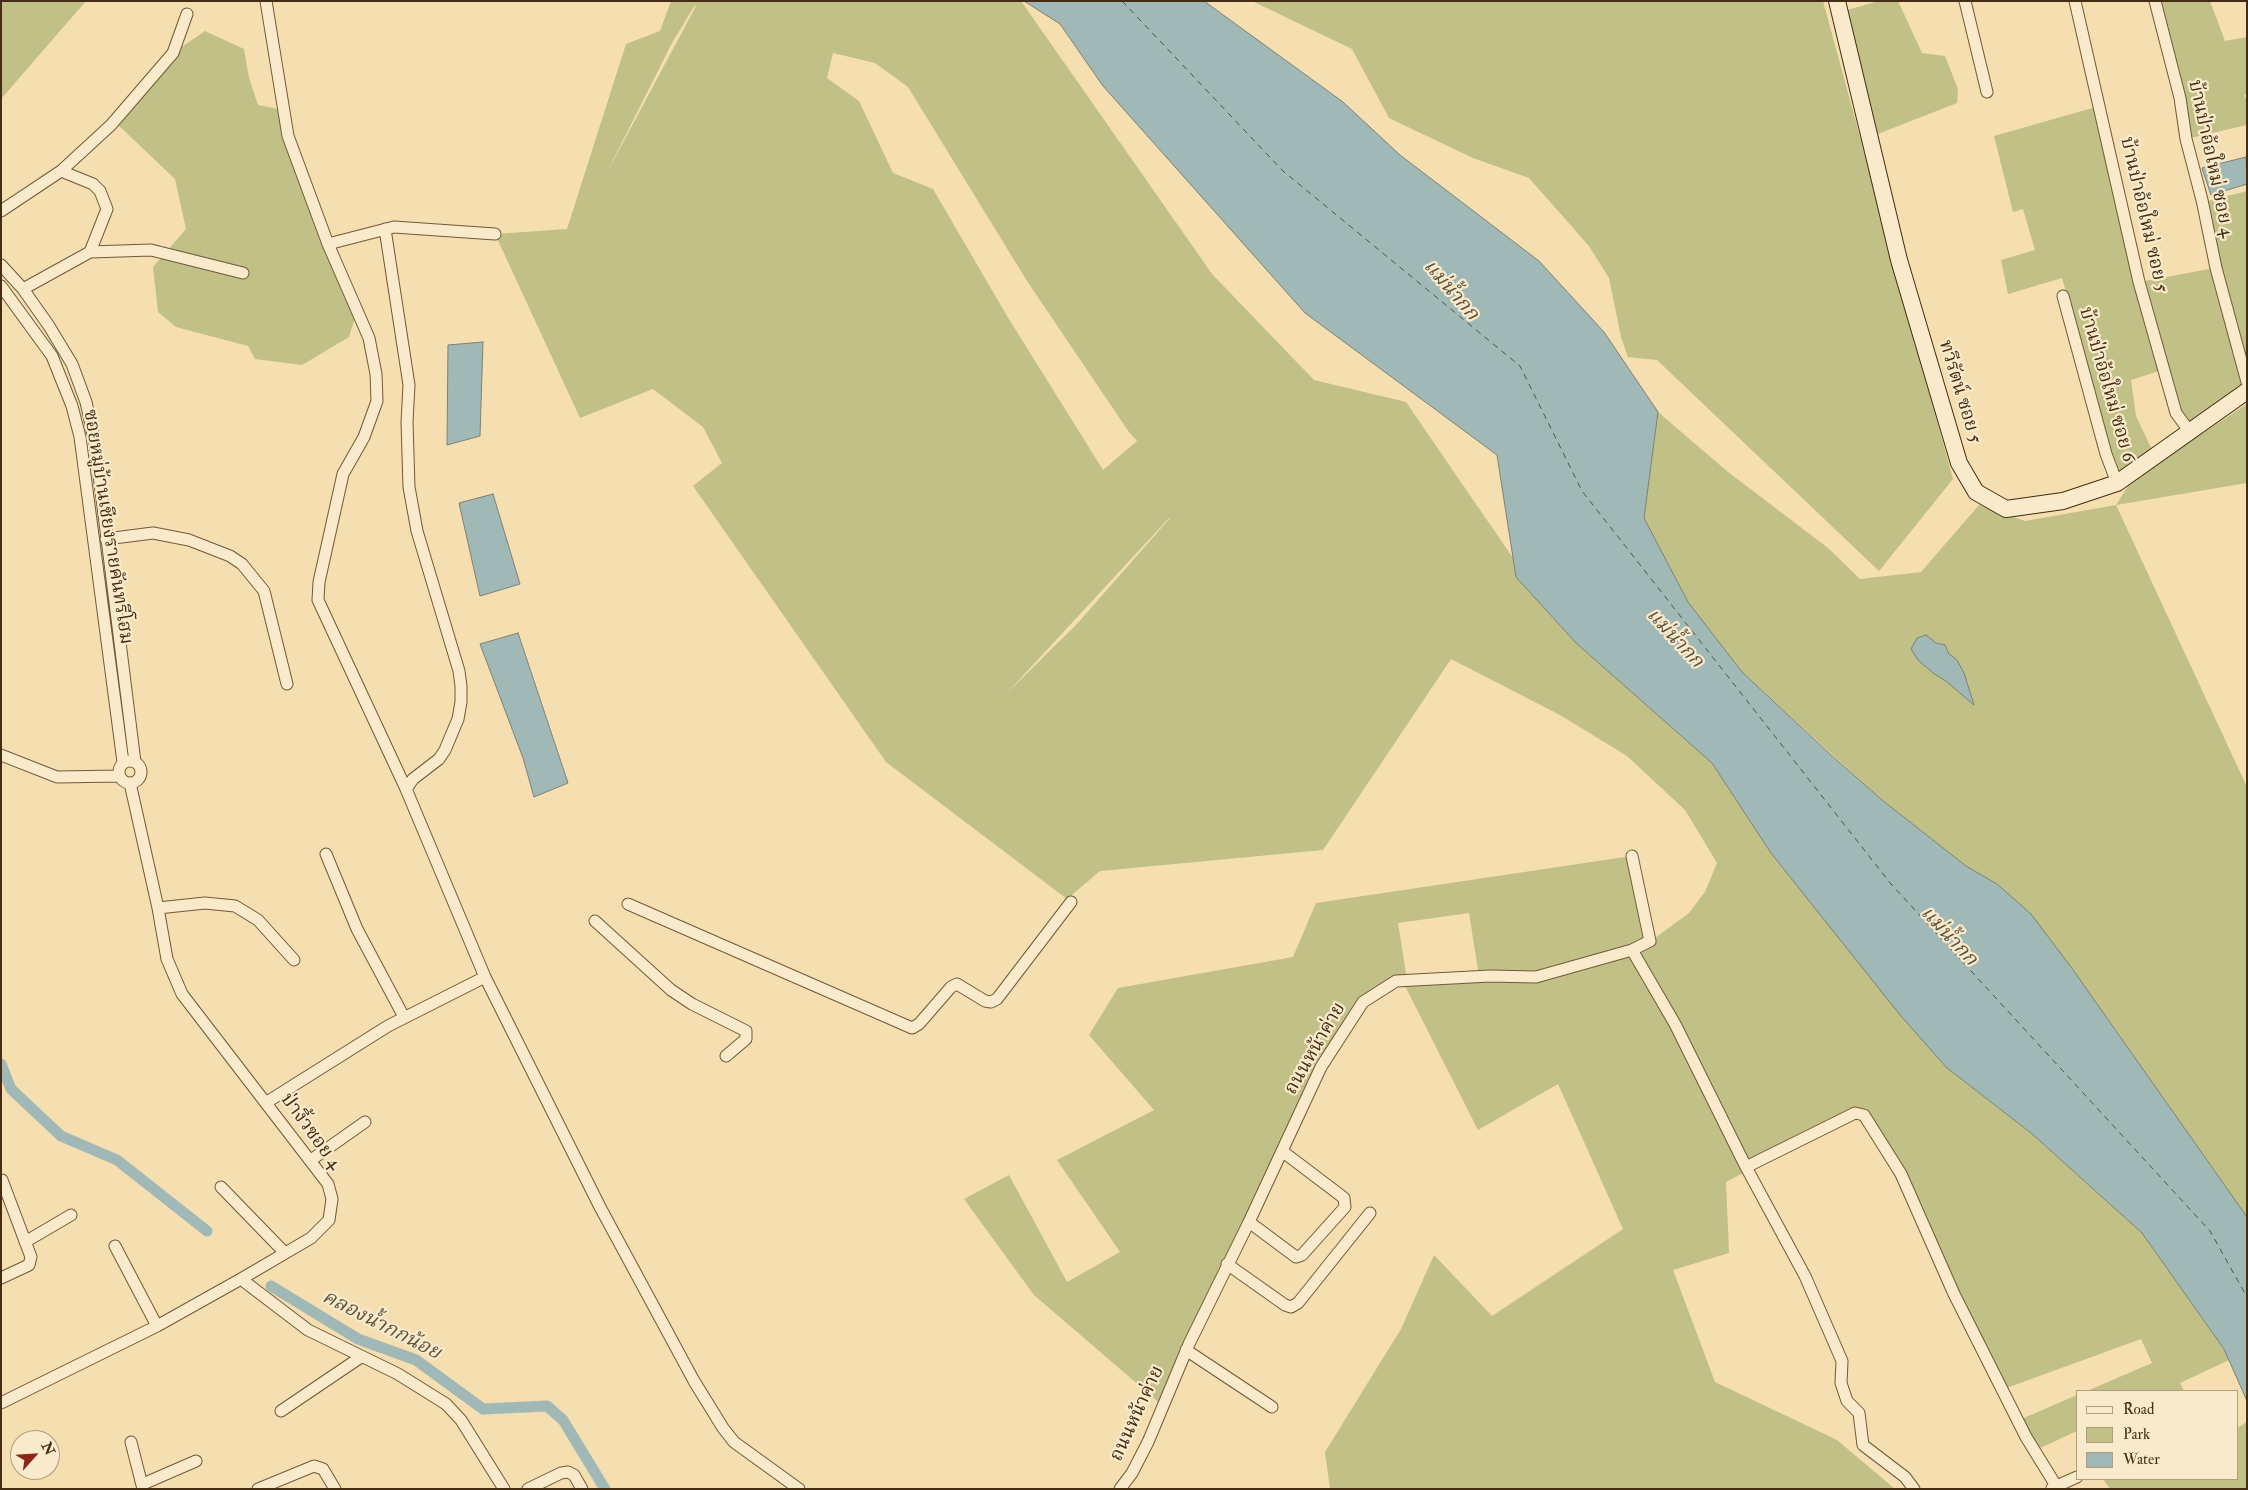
<!DOCTYPE html>
<meta charset="utf-8">
<style>
body{margin:0}
#map{position:relative;width:2248px;height:1490px;overflow:hidden;background:#f5deaf;font-family:"IM FELL Double Pica",serif}
canvas{display:block}
.frame{position:absolute;inset:0;border:2px solid #442d12;pointer-events:none}
.legend{position:absolute;left:2076px;top:1390px;width:162px;height:90px;box-sizing:border-box;background:#f8eacb;border:1px solid #b09e81;margin:0;padding:6px 9px;list-style:none;font-size:15px;color:#442d12}
.legend li{display:flex;align-items:center;gap:10px;height:25px}
.legend b{width:25px;border:1px solid #b09e81}
.north{position:absolute;left:10px;top:1430px;width:50px;height:50px;box-sizing:border-box;background:#f8eacb;border:1px solid #b09e81;border-radius:50%;rotate:64deg;font-size:14px;font-weight:700;line-height:20px;text-align:center;color:#442d12}
.north::after{content:'';display:block;margin:auto;width:18px;height:22px;background:#8f2418;clip-path:polygon(50% 0,100% 100%,50% 72%,0 100%)}
</style>
<div id="map">
<canvas width="2248" height="1490"></canvas>
<div class="frame"></div>
<ul class="legend">
<li><b style="height:6px;background:#f8eacb"></b>Road</li>
<li><b style="height:14px;background:#c0c087"></b>Park</li>
<li><b style="height:14px;background:#a1b9b6"></b>Water</li>
</ul>
<div class="north">N</div>
</div>
<script>
const ctx = document.querySelector('canvas').getContext('2d');
ctx.lineJoin = 'round';
function fillPath(path, color) { ctx.fillStyle = color; ctx.fill(path, 'evenodd'); }
const toPath = rows => new Path2D(rows.map(r => 'M' + r).join(''));
function stroke(path, color, width, dash) { ctx.strokeStyle = color; ctx.lineWidth = width; ctx.lineCap = dash ? 'butt' : 'round'; ctx.setLineDash(dash || []); ctx.stroke(path); }
function drawText(font, color, halo, rows, align = 'center') {
  ctx.font = font + ' "IM FELL Double Pica","Noto Serif Thai",serif'; ctx.lineWidth = 4.5; ctx.setLineDash([]); ctx.textBaseline = 'middle'; ctx.strokeStyle = halo; ctx.fillStyle = color; for (const [text, x, y, turn = 0] of rows) {
    ctx.save(); ctx.translate(x, y); ctx.rotate((+turn || 0) * Math.PI / 180); ctx.textAlign = isNaN(turn) ? turn : align; if (halo) ctx.strokeText(text, 0, 0); ctx.fillText(text, 0, 0); ctx.restore();
  }
}
fillPath(toPath([
 [1,1,86,1,1,99],
 [671,1,1021,1,1212,274,1314,380,1406,402,1513,558,1516,577,1576,643,1712,763,1771,853,1947,1068,2031,1133,2142,1233,2224,1349,2229,1360,2180,1383,2184,1391,2087,1391,2152,1363,2141,1339,2001,1390,1864,1115,1866,1108,1726,1182,1729,1253,1673,1270,1715,1382,1837,1440,1895,1489,1330,1489,1325,1452,1401,1329,1434,1255,1492,1316,1623,1229,1558,1084,1478,1130,1402,980,1363,1002,1344,1031,1163,1406,1034,1295,964,1199,1009,1175,1067,1282,1120,1252,1057,1160,1154,1110,1089,1035,1118,988,1293,957,1316,903,1632,856,1651,941,1689,913,1705,892,1717,863,1685,810,1627,756,1560,715,1451,659,1323,850,1100,871,1067,899,886,762,693,486,722,463,703,427,653,389,580,418,495,234,567,229,626,44,660,31],
 [695,5,696,6,604,178,672,43],
 [833,53,875,63,908,87,1027,281,1129,432,1137,441,1103,470,1007,316,933,189,893,173,859,101,827,78],
 [1170,518,1077,624,1006,694,1169,518],
 [1469,913,1479,976,1407,980,1398,923],
 [1252,1,1823,1,1953,479,1879,571,1657,360,1628,357,1621,337,1609,278,1589,246,1529,178,1473,158,1389,118,1352,49],
 [1879,1,1898,1,1922,53,1945,56,1958,89,1957,103,1870,137,1840,12],
 [2155,1,2210,1,2225,41,2247,37,2247,94,2244,95,2247,101,2247,125,2186,139],
 [205,31,244,49,249,78,258,105,283,110,357,311,349,337,302,365,255,359,248,346,176,327,158,312,153,267,186,229,175,179,114,121,173,53],
 [2096,107,2159,371,2131,380,2136,416,2153,452,2121,472,2115,464,2062,278,2008,294,2001,260,2035,250,2023,209,2013,212,1994,136],
 [2247,191,2247,391,2190,432,2176,413,2139,282,2215,268,2204,202],
 [2247,404,2247,483,2116,505,2247,787,2247,1217,2071,967,1997,884,1966,866,1882,800,1742,672,1688,602,1644,518,1658,412,1728,472,1828,548,1860,579,1921,572,1979,505,2025,521,2116,505,2131,481],
 [2077,1395,2077,1431,2034,1451,2017,1421],
 [2247,1422,2247,1489,2110,1489,2103,1479,2237,1479,2237,1428]
]), '#c0c087');
const water = toPath([
 [1024,1,1204,1,1343,102,1400,155,1539,261,1604,332,1658,412,1644,518,1688,602,1742,672,1830,754,1882,800,1966,866,1997,884,2031,914,2071,967,2247,1217,2247,1401,2224,1349,2142,1233,2031,1133,1947,1068,1900,1015,1771,853,1712,763,1576,643,1516,577,1497,455,1305,313,1103,86,1060,24,1024,1],
 [2246,157,2247,184,2211,195,2202,168,2246,157],
 [483,342,480,436,447,445,448,345,483,342],
 [493,494,520,584,480,596,459,503,493,494],
 [518,633,568,783,534,797,523,758,480,644,518,633],
 [1926,635,1936,643,1945,645,1949,654,1957,660,1964,673,1974,705,1947,682,1933,673,1918,660,1911,649,1917,638,1926,635]
]);
fillPath(water, '#a1b9b6');
stroke(water, '#7c8174', 1);
stroke(toPath([
 [1,1064,11,1089,61,1136,117,1160,207,1231],
 [271,1286,358,1339,416,1360,483,1409,547,1406,563,1420,605,1489]
]), '#a1b9b6', 11);
stroke(toPath([
 [1122,1,1283,171,1520,366,1582,491,1891,884,2210,1231,2247,1297]
]), '#5b503b', 1, [6, 5]);
const street = toPath([
 [266,1,288,136,328,244,369,338,376,374,377,401,364,437,343,474,319,582,318,600,406,789,485,977,600,1207,694,1381,723,1428,734,1442,799,1489],
 [1965,1,1987,92],
 [2075,1,2139,282,2176,413,2190,432],
 [2155,1,2180,98,2186,139,2202,200,2216,268,2247,382],
 [1,211,61,171,111,125,173,53,187,14],
 [385,229,409,385,407,422,409,487,417,531,459,671,461,686,461,702,458,719,445,750,439,759,413,779,406,789],
 [328,244,394,227,495,234],
 [90,252,151,250,243,273],
 [1,265,23,289,49,326,72,364,86,402,95,443,135,762],
 [1,286,52,356,72,406,80,437,123,762],
 [23,289,90,252,107,209,100,191,93,184,61,171],
 [2063,296,2106,454,2117,483],
 [106,539,153,533,189,540,230,556,242,564,264,591,287,684],
 [1,755,57,777,119,776],
 '119 772a11 11 0 1 1 22 0a11 11 0 1 1-22 0Z',
 [326,854,357,929,404,1017],
 [628,904,912,1028,919,1024,951,987,957,984,985,1001,991,1002,997,999,1071,902],
 [158,908,205,903,235,906,258,920,294,960],
 [595,921,671,990,692,1004,746,1031,746,1039,726,1056],
 [1632,950,1675,1024,1746,1167,1805,1276,1842,1361,1841,1383,1847,1401,1859,1413,1863,1445,1905,1477,1914,1489],
 [267,1102,388,1026,485,977],
 [311,1160,365,1122],
 [1746,1167,1855,1113,1864,1115,1901,1174,1954,1294,2026,1437,2058,1489],
 [221,1187,285,1253],
 [1249,1222,1296,1257,1302,1255,1345,1207,1344,1198,1282,1151],
 [25,1242,71,1215],
 [115,1246,157,1326],
 [1227,1264,1285,1305,1291,1307,1298,1303,1370,1213],
 [1,1278,29,1265,31,1257,2,1180],
 [241,1279,308,1330,398,1374,446,1404,461,1420,504,1489],
 [1186,1350,1272,1407],
 [1,1403,157,1326,241,1279,311,1238,329,1220,332,1199,328,1184,182,994,167,959,158,908,130,783],
 [281,1411,361,1357],
 [131,1442,143,1489],
 [143,1484,196,1461],
 [2052,1488,2077,1477],
 [258,1489,314,1466,323,1469,335,1489],
 [528,1489,561,1473,568,1472,574,1475,582,1489],
 [1120,1489,1132,1473,1148,1442,1189,1344,1249,1222,1321,1067,1363,1002,1396,981,1490,976,1536,977,1632,950,1650,941,1632,856]
]);
const secondary = toPath([
 [1837,1,1899,260,1959,463,1976,492,2006,509,2063,501,2117,483,2247,391]
]);
stroke(street, '#705939', 13);
stroke(secondary, '#442d12', 18);
stroke(street, '#f8eacb', 11);
stroke(secondary, '#f8eacb', 16);
drawText('19px', '#442d12', '#f8eacb', [
 ["บ้านป่าอ้อใหม่ ซอย 4",2210,159,78],
 ["บ้านป่าอ้อใหม่ ซอย 5",2143,215,77],
 ["บ้านป่าอ้อใหม่ ซอย 6",2106,385,74],
 ["ทวีรัตน์ ซอย 5",1959,392,73],
 ["ซอยหมู่บ้านเชียงรายคันทรีโฮม",107,527,81],
 ["ถนนหน้าค่าย",1316,1049,-60],
 ["ป่างิ้วซอย 4",310,1132,54],
 ["ถนนหน้าค่าย",1138,1414,-65]
]);
drawText('italic 20px', '#5b503b', '#f8eacb', [
 ["แม่น้ำกก",1450,291,49],
 ["แม่น้ำกก",1674,639,47],
 ["แม่น้ำกก",1948,937,47],
 ["คลองน้ำกกน้อย",381,1326,27]
]);
</script>
